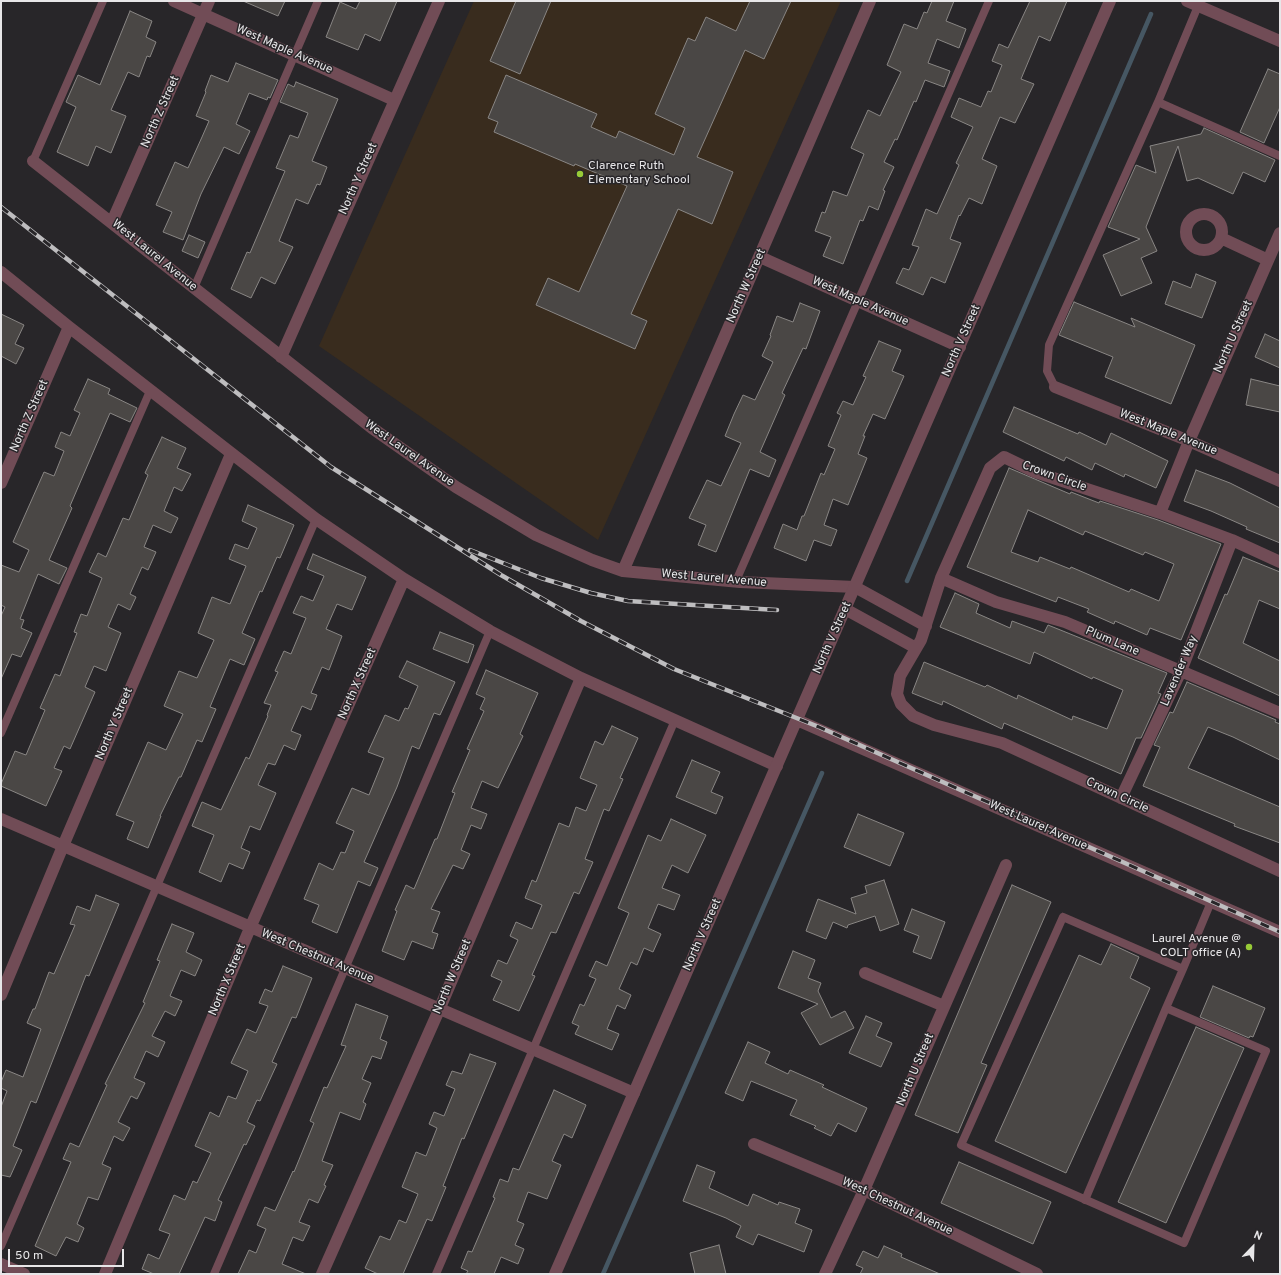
<!DOCTYPE html>
<style>
body{margin:0}
#map{position:relative;width:1281px;height:1275px;overflow:hidden;background:#282629;font-family:Overpass,sans-serif}
canvas{display:block}
.frame{position:absolute;inset:0;border:2px solid #e7e6e8;pointer-events:none}
.north{position:absolute;left:1233px;top:1227px;width:40px;height:40px;-webkit-text-stroke:3px #282629;paint-order:stroke;rotate:23deg;font-size:11px;font-weight:700;line-height:16px;text-align:center;color:#e7e6e8}
.north::after{content:'';display:block;margin:auto;width:14px;height:18px;background:#e7e6e8;clip-path:polygon(50% 0,100% 100%,50% 72%,0 100%)}
.scale{position:absolute;left:8px;top:1249px;width:116px;height:18px;box-sizing:border-box;border:2px solid #e7e6e8;border-top:0;padding-left:5px;font-size:12px;line-height:14px;white-space:nowrap;color:#e7e6e8;-webkit-text-stroke:3px #282629;paint-order:stroke}
</style>
<div id="map">
<canvas width="1281" height="1275"></canvas>
<div class="frame"></div>
<div class="north">N</div>
<div class="scale">50 m</div>
</div>
<script>
const ctx = document.querySelector('canvas').getContext('2d');
ctx.lineJoin = 'round';
function fillPath(path, color) { ctx.fillStyle = color; ctx.fill(path, 'evenodd'); }
const toPath = rows => new Path2D(rows.map(r => 'M' + r).join(''));
function stroke(path, color, width, dash) { ctx.strokeStyle = color; ctx.lineWidth = width; ctx.lineCap = dash ? 'butt' : 'round'; ctx.setLineDash(dash || []); ctx.stroke(path); }
function drawText(font, color, halo, rows, align = 'center') {
  ctx.font = font + ' Overpass,sans-serif'; ctx.lineWidth = 3; ctx.setLineDash([]); ctx.textBaseline = 'middle'; ctx.strokeStyle = halo; ctx.fillStyle = color; for (const [text, x, y, turn = 0] of rows) {
    ctx.save(); ctx.translate(x, y); ctx.rotate((+turn || 0) * Math.PI / 180); ctx.textAlign = isNaN(turn) ? turn : align; if (halo) ctx.strokeText(text, 0, 0); ctx.fillText(text, 0, 0); ctx.restore();
  }
}
fillPath(toPath([
 [474,1,841,1,598,540,319,346]
]), '#392c1e');
stroke(toPath([
 [907,581,1151,14],
 [603,1274,822,773]
]), '#465763', 4.5);
const building = toPath([
 [243,1,285,1,278,16,243,1],
 [360,1,397,1,380,41,365,34,358,50,326,37,340,2,356,9,360,1],
 [516,1,551,1,520,74,490,61,516,1],
 [750,1,791,1,764,59,745,50,697,157,733,172,712,224,678,209,631,314,647,321,635,349,536,305,548,278,579,292,627,186,575,164,574,166,494,132,498,122,488,118,506,75,597,114,591,127,616,138,619,131,674,155,685,128,655,114,688,38,695,41,706,17,736,31,750,1],
 [932,1,954,1,946,21,966,29,959,48,937,39,928,63,950,71,944,87,925,80,916,102,914,101,897,140,895,139,884,162,894,167,883,190,885,191,878,210,869,206,863,221,860,220,843,264,823,256,831,237,815,231,822,212,825,213,833,191,847,196,864,154,851,148,868,110,880,116,901,72,887,65,904,24,917,29,924,12,927,13,932,1],
 [1030,1,1067,1,1050,41,1039,36,1021,79,1034,84,1015,123,1000,117,982,159,997,166,982,204,969,198,960,216,959,215,950,239,961,243,945,283,931,277,923,295,896,283,903,268,909,270,919,247,912,245,926,209,937,214,959,165,956,163,973,127,951,117,959,98,981,107,988,91,991,92,1002,65,992,61,999,44,1008,48,1030,1],
 [130,11,152,21,146,37,156,42,150,57,147,56,139,77,128,72,111,110,126,116,111,153,96,146,88,166,57,152,76,107,66,102,78,75,100,85,130,11],
 [236,63,278,80,270,98,268,97,267,100,249,93,236,124,250,131,239,154,224,147,201,194,183,240,163,232,172,212,156,205,175,162,188,168,202,137,209,121,196,116,206,92,205,91,211,75,228,82,236,63],
 [1268,69,1280,74,1280,107,1264,143,1240,132,1268,69],
 [296,82,338,99,312,161,327,167,320,185,317,184,308,204,296,199,279,241,293,247,275,284,261,277,251,298,231,289,247,252,250,253,285,171,276,168,290,135,298,138,308,113,280,102,288,84,294,87,296,82],
 [1204,128,1275,160,1265,182,1243,172,1233,194,1198,178,1187,181,1178,146,1146,227,1157,251,1141,258,1152,283,1121,296,1103,255,1140,239,1108,227,1136,165,1156,173,1150,146,1201,134,1204,128],
 [189,235,205,242,198,258,182,251,189,235],
 [1196,274,1216,282,1202,318,1165,304,1173,281,1191,288,1196,274],
 [1074,302,1135,327,1131,318,1195,345,1171,404,1105,377,1113,357,1059,335,1074,302],
 [800,303,820,311,806,349,803,348,782,393,785,395,760,452,776,460,769,477,750,469,716,552,698,545,706,525,689,518,707,480,721,486,741,443,725,436,734,414,743,395,755,400,773,362,762,356,771,336,770,335,777,316,793,322,800,303],
 [1,314,24,325,15,344,24,348,16,364,1,356,1,314],
 [1265,334,1280,341,1280,368,1255,357,1265,334],
 [879,341,901,350,892,371,904,376,885,419,873,414,863,436,865,436,858,454,867,458,848,505,833,499,824,525,837,530,831,546,814,540,806,561,774,548,783,524,797,530,802,516,804,516,821,473,824,475,835,449,828,446,841,415,837,413,843,401,853,405,866,377,863,376,879,341],
 [88,379,110,389,108,394,137,408,130,422,110,413,70,506,72,508,49,560,67,568,59,584,38,574,20,619,24,620,21,628,32,633,21,657,12,654,1,679,1,616,5,607,1,605,1,565,19,572,29,550,13,542,44,472,54,476,64,451,55,447,61,432,70,436,80,413,74,410,88,379],
 [1251,379,1280,386,1280,412,1246,405,1251,379],
 [1014,407,1078,434,1079,432,1106,445,1111,433,1168,461,1156,488,1125,474,1124,477,1095,463,1092,470,1066,457,1064,461,1003,432,1014,407],
 [162,437,186,448,177,468,191,474,182,491,174,487,164,511,178,518,171,533,153,525,144,547,156,552,148,570,142,567,130,594,136,597,130,610,118,604,108,627,121,633,106,671,94,666,85,687,95,692,70,749,64,746,54,768,62,771,46,806,1,786,1,784,15,751,26,755,45,710,40,708,55,674,60,676,77,633,74,632,81,614,87,616,102,578,89,572,98,553,106,557,123,518,129,520,148,475,145,473,162,437],
 [1009,468,1070,494,1071,492,1099,503,1100,501,1158,520,1221,544,1181,640,1150,628,1147,635,1115,621,1114,624,1087,612,1089,609,1058,597,1056,602,967,567,1009,468],
 [1028,510,1083,535,1085,531,1143,555,1145,552,1174,564,1159,601,1131,589,1129,592,1071,567,1070,569,1040,557,1038,562,1011,552,1028,510],
 [1196,470,1230,483,1280,508,1280,543,1246,529,1247,527,1211,511,1184,501,1196,470],
 [248,505,294,525,280,558,277,557,262,592,260,591,242,633,255,639,244,665,230,659,210,707,216,709,202,742,197,740,181,777,179,777,160,816,161,816,148,848,127,839,134,822,116,815,148,742,166,750,173,735,183,714,164,706,179,671,197,678,214,640,198,633,212,597,230,604,246,566,229,559,235,544,248,549,257,528,242,521,248,505],
 [313,554,366,577,352,610,337,604,326,629,342,636,329,670,322,667,311,693,317,695,311,710,302,706,291,731,301,735,295,750,284,745,275,765,268,763,258,785,276,793,260,830,250,826,241,848,250,852,243,869,229,863,221,882,199,872,214,835,192,826,202,802,221,810,246,757,249,759,268,716,267,715,271,705,264,703,278,672,275,671,284,651,291,654,306,618,293,613,301,596,313,601,324,576,307,569,313,554],
 [1243,557,1280,572,1280,609,1259,600,1243,643,1280,661,1280,696,1198,658,1225,594,1227,595,1243,557],
 [955,593,979,604,976,613,1010,628,1012,621,1044,633,1048,625,1167,673,1158,693,1161,694,1157,703,1141,738,1136,738,1121,774,1004,723,1002,729,943,701,942,705,912,693,924,662,985,687,987,685,1017,699,1018,695,1072,720,1073,716,1107,729,1123,690,1093,677,1092,679,1034,652,1030,664,940,627,955,593],
 [440,632,474,645,468,663,433,649,440,632],
 [407,661,455,682,440,715,434,713,419,749,412,746,397,787,364,862,378,868,370,886,358,881,337,933,312,922,319,905,304,899,319,863,333,870,341,852,345,853,354,831,336,823,352,788,369,795,384,758,368,752,385,715,399,721,405,708,408,709,418,686,399,677,407,661],
 [486,670,538,693,520,734,523,736,498,788,482,781,471,808,487,814,481,829,471,825,461,850,470,854,463,869,453,865,431,909,440,912,432,932,438,934,433,949,412,941,404,960,382,951,397,911,395,910,406,885,414,889,435,839,437,839,455,793,452,792,470,750,467,749,484,711,480,709,485,698,476,694,486,670],
 [1187,682,1276,720,1275,722,1280,724,1280,760,1233,737,1208,727,1188,768,1280,807,1280,843,1234,826,1235,824,1143,786,1160,747,1154,745,1170,712,1173,713,1187,682],
 [612,726,638,738,620,778,623,779,609,811,604,809,585,859,593,862,579,894,574,892,556,933,551,932,532,975,535,976,519,1011,493,1000,502,981,491,976,498,960,507,964,518,940,510,936,516,922,532,929,542,905,525,898,532,880,536,882,559,823,569,827,576,807,586,811,597,785,580,778,595,741,603,745,612,726],
 [692,760,720,772,711,792,723,797,716,814,676,797,692,760],
 [858,814,904,833,890,866,844,847,858,814],
 [671,819,706,835,688,873,672,865,662,888,680,895,674,910,658,904,648,928,661,934,653,952,644,948,637,965,631,962,619,989,631,995,625,1009,617,1005,607,1029,619,1034,612,1050,575,1034,579,1026,572,1023,580,1004,584,1006,596,979,589,976,596,961,607,966,629,913,618,908,648,835,661,841,671,819],
 [884,880,899,924,880,931,875,916,848,925,847,928,833,922,826,939,806,931,818,899,856,914,851,898,867,893,865,886,884,880],
 [1012,885,1051,902,981,1063,987,1065,958,1133,915,1115,1012,885],
 [96,895,119,904,89,976,86,975,36,1103,31,1101,13,1146,22,1150,10,1177,1,1175,1,1107,7,1091,1,1088,1,1082,6,1070,23,1077,41,1029,27,1023,33,1009,35,1009,49,972,54,974,75,925,70,924,77,906,90,911,96,895],
 [912,909,945,922,931,959,913,952,919,936,904,930,912,909],
 [172,924,194,933,186,952,202,960,195,976,181,970,170,996,182,1001,175,1016,165,1011,152,1036,165,1042,158,1057,146,1051,134,1078,145,1083,137,1099,131,1096,118,1122,130,1128,123,1141,114,1136,102,1164,111,1168,98,1200,88,1197,77,1224,84,1228,78,1242,66,1237,56,1256,35,1246,71,1162,63,1159,70,1143,79,1147,107,1085,105,1084,145,1003,143,1002,160,961,157,960,172,924],
 [1111,944,1139,957,1130,978,1150,988,1066,1173,995,1141,1079,955,1101,965,1111,944],
 [793,951,815,960,808,978,821,983,818,991,831,1018,845,1011,854,1028,820,1045,801,1013,818,1004,778,988,793,951],
 [283,966,312,978,296,1018,292,1017,272,1062,277,1064,260,1101,257,1100,247,1122,255,1126,246,1145,244,1144,218,1200,222,1202,215,1221,205,1217,179,1274,154,1274,142,1269,148,1254,159,1259,170,1234,159,1230,174,1195,185,1200,193,1181,197,1183,211,1153,195,1146,210,1112,219,1117,228,1096,236,1099,248,1071,231,1063,247,1029,256,1033,268,1006,259,1003,265,989,272,992,283,966],
 [1213,986,1265,1008,1253,1037,1250,1036,1249,1038,1200,1017,1213,986],
 [356,1004,388,1016,380,1039,387,1042,381,1059,372,1056,362,1079,371,1083,363,1102,366,1104,360,1120,340,1112,322,1161,333,1165,324,1185,326,1186,318,1203,309,1199,299,1222,310,1226,303,1241,293,1237,282,1264,306,1274,238,1274,249,1250,256,1253,266,1229,257,1225,265,1207,275,1211,293,1171,294,1172,314,1123,310,1121,324,1087,327,1088,346,1046,341,1045,356,1004],
 [866,1016,882,1023,876,1036,892,1043,881,1067,849,1053,866,1016],
 [1196,1027,1244,1048,1166,1223,1118,1202,1196,1027],
 [748,1042,770,1052,765,1063,788,1074,790,1070,824,1085,822,1087,867,1108,856,1132,838,1123,831,1136,814,1128,816,1126,790,1115,797,1100,751,1081,743,1101,725,1093,748,1042],
 [470,1054,496,1063,464,1139,462,1138,443,1186,446,1187,432,1221,427,1219,403,1274,378,1274,365,1268,380,1236,390,1240,399,1220,406,1223,418,1194,402,1187,416,1152,426,1156,437,1128,429,1124,434,1112,444,1116,455,1089,446,1085,452,1071,462,1074,470,1054],
 [554,1090,586,1105,572,1138,564,1134,552,1161,561,1165,547,1199,528,1192,517,1221,524,1224,515,1245,524,1249,518,1264,501,1257,494,1274,466,1274,468,1271,461,1268,468,1251,472,1252,495,1198,493,1197,500,1179,508,1182,513,1168,519,1170,554,1090],
 [959,1162,1051,1202,1033,1244,941,1203,959,1162],
 [697,1165,715,1172,709,1188,748,1206,753,1194,778,1205,779,1202,800,1209,795,1223,812,1230,804,1252,758,1234,753,1245,736,1237,741,1226,726,1218,683,1201,697,1165],
 [719,1245,726,1274,695,1274,690,1253,719,1245],
 [884,1246,902,1254,901,1257,940,1274,860,1274,863,1268,856,1265,863,1251,878,1258,884,1246]
]);
fillPath(building, '#4a4745');
stroke(building, '#898684', 1);
stroke(toPath([
 [1158,102,1198,6],
 [33,161,103,1],
 [194,288,318,1],
 [1055,387,1047,371,1049,345,1158,102,1280,156],
 [736,581,989,1],
 [1,733,150,391],
 [1063,917,1183,969,1166,1008,1266,1051,1184,1243,961,1145,1063,917],
 [1183,969,1211,902],
 [1085,1200,1166,1008],
 [1,1246,316,519],
 [214,1274,490,631],
 [436,1274,675,720]
]), '#714c56', 8);
stroke(toPath([
 [174,1,394,100],
 [33,161,372,428,456,487,536,535,592,560,623,571,740,582,855,587,926,626],
 '1186 232a18 18 0 1 1 36 0a18 18 0 1 1-36 0Z',
 [112,222,209,1],
 [1221,238,1268,260],
 [760,257,960,347],
 [1,272,69,327,316,519,404,579,490,631,581,678,777,766],
 [281,357,439,1],
 [1055,387,1189,441,1280,481],
 [1,483,69,327],
 [1160,513,1189,441,1280,233],
 [1280,562,1232,540,1160,513,1035,472,1004,457,990,468,941,578,921,640,900,676,897,694,901,704,913,716,934,725,1002,743,1280,871],
 [623,571,870,1],
 [941,578,996,602,1065,622,1280,713],
 [845,609,916,648],
 [1121,798,1181,671,1232,540],
 [1,819,634,1093],
 [865,973,944,1006],
 [1,995,63,846,231,454],
 [754,1144,864,1190],
 [1,1264,24,1274],
 [105,1274,250,928,404,579],
 [322,1274,439,1010,581,678],
 [825,1274,864,1190,1006,865]
]), '#714c56', 12);
stroke(toPath([
 [1187,1,1280,41],
 [797,720,1280,932],
 [864,1190,1037,1274],
 [555,1274,1110,1]
]), '#714c56', 12);
const rail = toPath([
 [1,207,331,467,501,575,581,621,674,669,819,727,1280,932],
 [470,550,541,578,591,593,628,601,777,610]
]);
stroke(rail, '#bebdbf', 4.5);
stroke(rail, '#282629', 3, [9]);
for (const [x, y, r, color] of [
 [580,174,4,"#98cb37"],
 [1249,947,4,"#98cb37"]
]) { const dot = new Path2D(); dot.arc(x, y, r, 0, 2 * Math.PI); ctx.fillStyle = color; ctx.fill(dot); stroke(dot, '#282629', 1.5); }
drawText('12px', '#e7e6e8', '#282629', [
 ["West Maple Avenue",284,50,24],
 ["North Z Street",161,112,-66],
 ["North Y Street",359,179,-66],
 ["West Laurel Avenue",154,256,39],
 ["North W Street",747,286,-66],
 ["West Maple Avenue",860,302,24],
 ["North U Street",1234,337,-66],
 ["North V Street",962,341,-66],
 ["North Z Street",30,416,-66],
 ["West Maple Avenue",1168,433,22],
 ["West Laurel Avenue",409,454,35],
 ["Crown Circle",1054,477,20],
 ["West Laurel Avenue",714,579,5],
 ["North V Street",833,638,-66],
 ["Plum Lane",1112,642,23],
 ["Lavender Way",1180,671,-67],
 ["North X Street",358,684,-66],
 ["North Y Street",115,724,-67],
 ["Crown Circle",1117,796,25],
 ["West Laurel Avenue",1038,826,24],
 ["North V Street",703,935,-66],
 ["West Chestnut Avenue",317,957,23],
 ["North W Street",453,977,-67],
 ["North X Street",228,980,-67],
 ["North U Street",916,1070,-67],
 ["West Chestnut Avenue",897,1207,25]
]);
drawText('12px', '#e7e6e8', '#282629', [
 ["Clarence Ruth",588,167],
 ["Elementary School",588,181],
 ["Laurel Avenue @",1241,940,"right"],
 ["COLT office (A)",1241,954,"right"]
], 'left');
</script>
